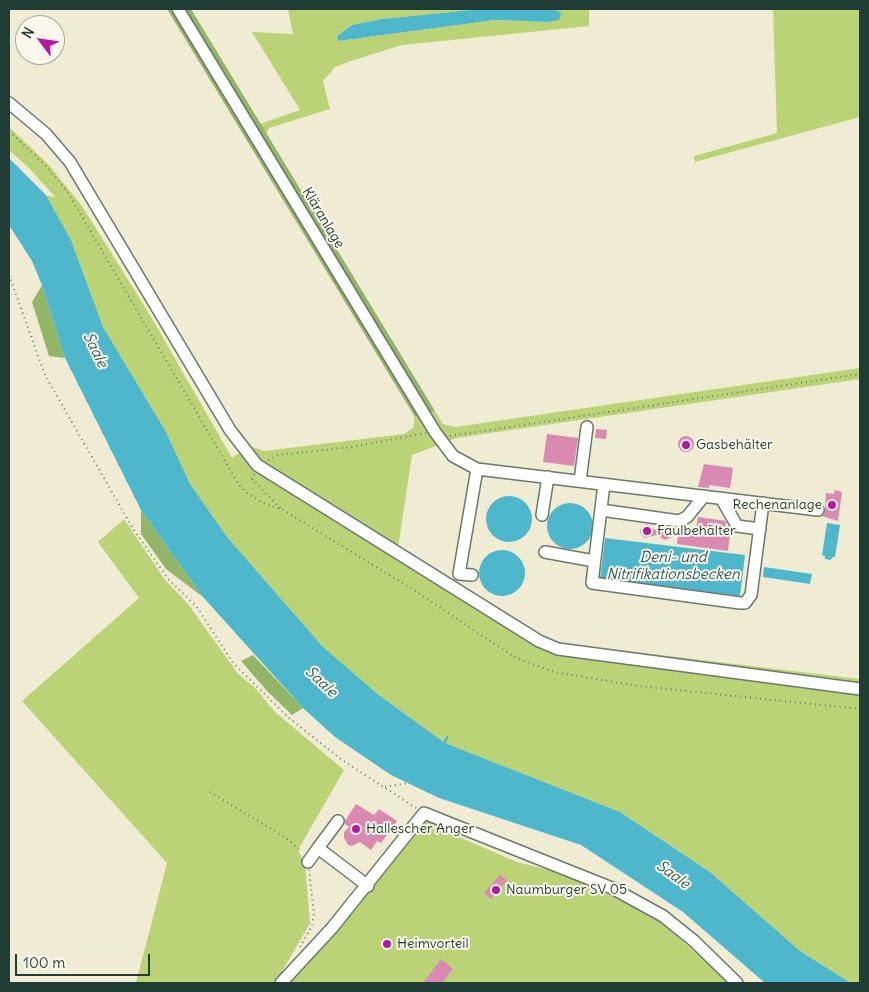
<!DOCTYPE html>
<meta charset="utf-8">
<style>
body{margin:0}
#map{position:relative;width:869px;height:992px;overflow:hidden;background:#f0ebd3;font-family:Delius,sans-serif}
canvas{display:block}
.frame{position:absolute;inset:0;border:10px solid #1f3d34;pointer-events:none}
.north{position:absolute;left:15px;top:15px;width:50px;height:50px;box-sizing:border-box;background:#fbf7ec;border:1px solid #a3ada2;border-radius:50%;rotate:301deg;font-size:14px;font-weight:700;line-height:20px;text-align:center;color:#1f3d34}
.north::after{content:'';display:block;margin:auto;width:18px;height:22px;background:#b5179e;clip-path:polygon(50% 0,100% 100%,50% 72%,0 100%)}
.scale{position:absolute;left:15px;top:954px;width:135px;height:22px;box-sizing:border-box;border:2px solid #1f3d34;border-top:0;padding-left:6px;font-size:15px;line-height:18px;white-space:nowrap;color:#1f3d34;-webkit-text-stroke:4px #fbf7ec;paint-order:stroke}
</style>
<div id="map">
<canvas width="869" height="992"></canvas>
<div class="frame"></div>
<div class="north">N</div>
<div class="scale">100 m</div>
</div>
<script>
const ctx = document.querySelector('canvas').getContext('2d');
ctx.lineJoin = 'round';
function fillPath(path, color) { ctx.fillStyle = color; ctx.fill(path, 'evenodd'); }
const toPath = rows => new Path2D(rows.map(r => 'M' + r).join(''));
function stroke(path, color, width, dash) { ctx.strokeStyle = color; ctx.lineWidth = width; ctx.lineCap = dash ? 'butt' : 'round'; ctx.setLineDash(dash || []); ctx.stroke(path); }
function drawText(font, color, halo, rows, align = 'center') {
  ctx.font = font + ' Delius,sans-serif'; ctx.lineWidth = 4; ctx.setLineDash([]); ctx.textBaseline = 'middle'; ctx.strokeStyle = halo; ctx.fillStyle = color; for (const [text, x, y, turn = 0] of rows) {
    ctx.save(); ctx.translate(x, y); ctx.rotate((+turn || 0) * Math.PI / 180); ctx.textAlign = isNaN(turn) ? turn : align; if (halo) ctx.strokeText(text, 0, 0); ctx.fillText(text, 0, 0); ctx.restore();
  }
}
fillPath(toPath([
 [288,9,481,9,382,19,352,25,337,36,338,41,495,20,546,22,561,12,552,9,589,9,589,26,402,45,351,61,335,67,323,81,330,109,269,128,266,134,260,124,300,110,252,32,293,34],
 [773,9,860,9,860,117,695,162,694,156,777,133],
 [9,127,48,164,82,206,150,315,232,458,250,446,264,451,404,434,413,428,415,417,435,411,443,424,455,427,860,368,860,379,456,438,412,455,398,548,552,642,860,679,860,983,851,983,800,951,710,872,620,812,445,743,379,695,323,647,228,538,190,484,166,432,103,327,71,240,46,195,56,198,29,168,9,150],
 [124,519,165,580,188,604,238,674,255,688,275,712,344,770,298,850,305,864,310,923,280,975,287,983,136,983,167,863,22,701,139,598,98,542],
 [427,820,455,830,459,837,517,862,564,874,652,915,731,983,287,983]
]), '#bad377');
fillPath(toPath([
 [167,9,191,9,435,411,415,417],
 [42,285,65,358,49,356,32,302],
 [141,510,203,597,166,569,141,534],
 [253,655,303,708,292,715,268,692,241,661]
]), '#93b568');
fillPath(toPath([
 [481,9,552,9,561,12,559,20,546,22,495,20,338,41,337,36,352,25,382,19],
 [9,158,46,195,71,240,103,327,166,432,190,484,228,538,323,647,379,695,445,743,620,812,710,872,800,951,851,983,765,983,683,912,581,845,439,798,391,775,335,737,303,708,203,597,141,510,65,358,42,285,32,261,9,225],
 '486 519a23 23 0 1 1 46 0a23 23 0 1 1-46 0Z',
 '547 526a23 23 0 1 1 46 0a23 23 0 1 1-46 0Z',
 [827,523,840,525,835,557,832,557,831,560,825,559,825,556,822,555],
 [605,538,745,555,740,596,600,579],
 '479 573a23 23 0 1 1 46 0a23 23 0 1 1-46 0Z',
 [764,567,812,574,810,584,763,577]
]), '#4eb7cc');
stroke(toPath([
 [444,745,447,737]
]), '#4eb7cc', 2.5);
fillPath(toPath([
 [596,429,607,430,606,439,595,438],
 [547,434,578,438,574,466,543,462],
 '678 444a8 8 0 1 1 16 0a8 8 0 1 1-16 0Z',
 [704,464,733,468,730,488,709,485,709,488,698,487],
 [835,490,842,492,838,521,822,516,825,511,826,493,834,494],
 [698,517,726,521,725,533,730,534,728,551,677,544,679,528,696,528],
 [647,524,655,530,661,526,667,527,674,536,665,540,656,535,645,538,641,534,640,530],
 [356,804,374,815,379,809,397,821,381,843,377,841,371,850,360,842,352,846,348,845,344,838,344,832,349,827,345,824,345,821],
 [500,875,507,880,491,899,484,893],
 [441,959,453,969,442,983,423,983]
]), '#da8ab1');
const minor = toPath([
 [178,9,435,432,453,456,477,469,818,510],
 [9,103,46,134,70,162,230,430,257,465,539,641,558,649,860,689],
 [580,481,587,427],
 [604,484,592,583,740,603,745,603,751,595,763,503],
 [721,498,737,526,760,529],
 [601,510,679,521,687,517,704,496],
 [542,515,548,477],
 [545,552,594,561],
 [472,575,459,574,477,469],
 [318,848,338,821],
 [308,862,318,848,368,886],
 [281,983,332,928,424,813,612,888,663,916,694,941,737,983]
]);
stroke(minor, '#687a6c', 14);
stroke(toPath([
 [9,131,46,166,67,191,239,485,247,493,261,502,283,510,414,590,514,657,554,672,639,686,860,709],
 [9,275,45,375,132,527,168,579,197,607,233,663,289,718,342,760,416,808],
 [450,436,860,374],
 [268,460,278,455,351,447,426,433],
 [254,474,252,479,282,510],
 [385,787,407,783],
 [210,792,286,838,302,852],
 [300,947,312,926,314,914,309,870]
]), '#687a6c', 2, [1, 4]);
stroke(minor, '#fff', 11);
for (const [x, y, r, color] of [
 [686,445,5,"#b5179e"],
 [832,505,5,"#b5179e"],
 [647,531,5,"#b5179e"],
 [356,829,5,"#b5179e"],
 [496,890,5,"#b5179e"],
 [387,944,5,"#b5179e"]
]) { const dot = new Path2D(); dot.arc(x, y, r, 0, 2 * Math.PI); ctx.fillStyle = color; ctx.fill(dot); stroke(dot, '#fbf7ec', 2); }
drawText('14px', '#1f3d34', '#fbf7ec', [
 ["Kläranlage",323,218,59]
]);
drawText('14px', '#1f3d34', '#fbf7ec', [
 ["Gasbehälter",696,445],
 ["Rechenanlage",822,505,"right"],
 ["Faulbehälter",657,531],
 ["Hallescher Anger",366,829],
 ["Naumburger SV 05",506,890],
 ["Heimvorteil",397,944]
], 'left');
drawText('italic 15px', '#2b5c5a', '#fbf7ec', [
 ["Saale",95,350,64],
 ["Deni- und",673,558],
 ["Nitrifikationsbecken",673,575],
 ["Saale",321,682,43],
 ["Saale",673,875,36]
]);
</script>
